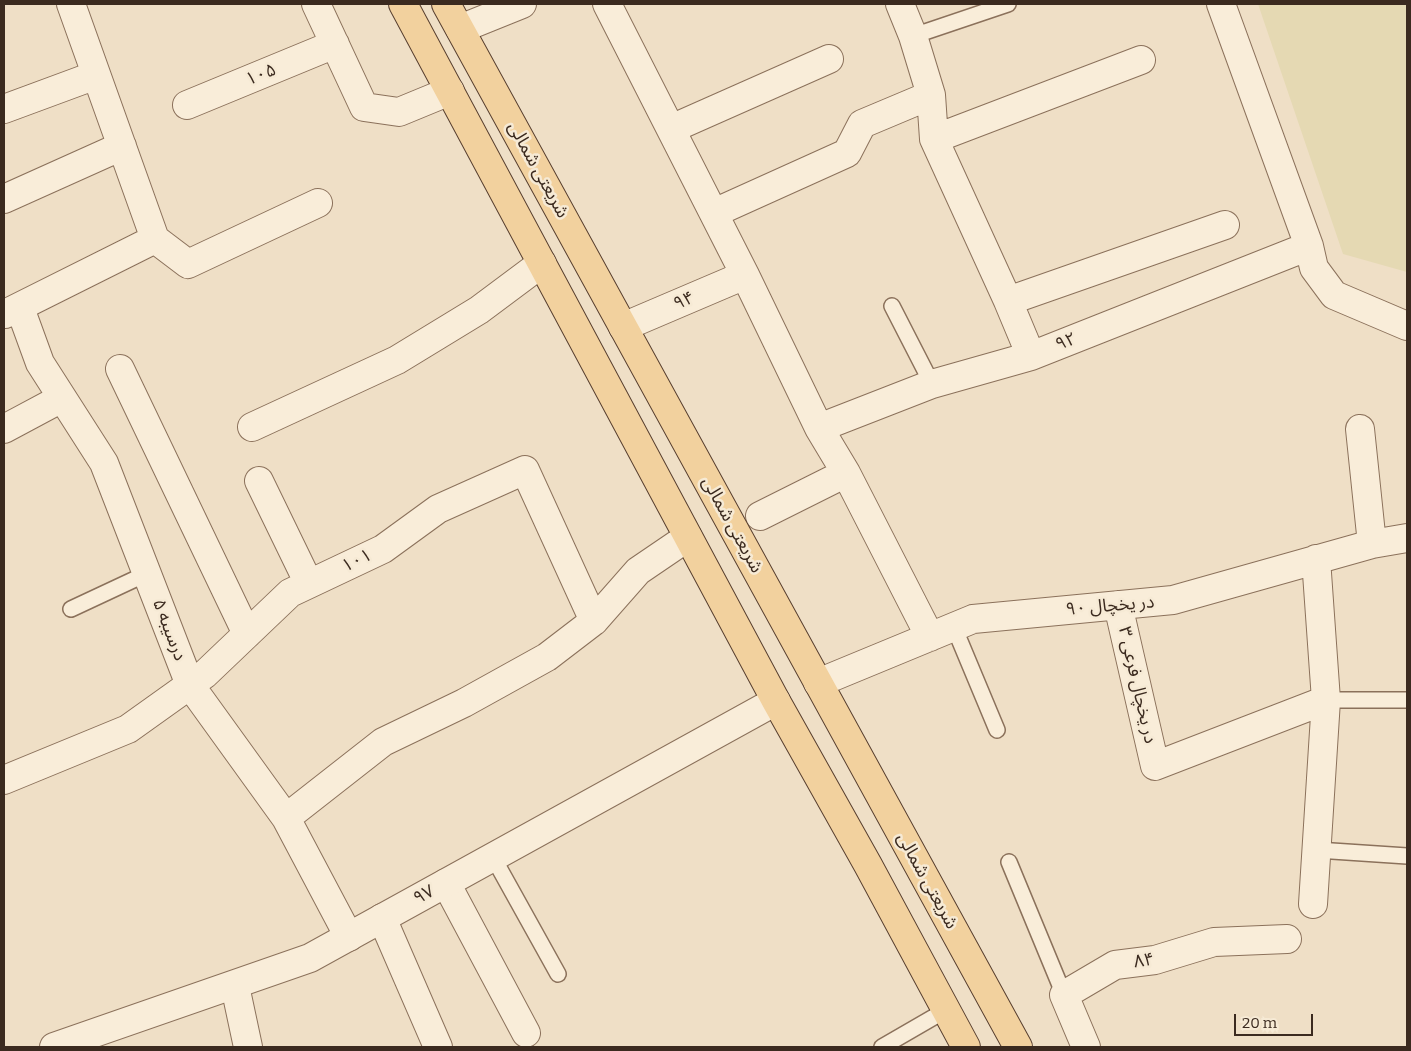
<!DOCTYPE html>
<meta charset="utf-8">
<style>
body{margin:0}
#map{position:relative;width:1411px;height:1051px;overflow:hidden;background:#efdfc6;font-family:Bitter,serif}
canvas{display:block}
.frame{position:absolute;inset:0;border:5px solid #3b2a1f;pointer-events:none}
.scale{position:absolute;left:1234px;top:1014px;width:79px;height:22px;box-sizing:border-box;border:2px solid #3b2a1f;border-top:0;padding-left:6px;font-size:15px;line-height:18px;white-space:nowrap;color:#3b2a1f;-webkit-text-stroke:4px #f6ead5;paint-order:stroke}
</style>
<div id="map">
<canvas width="1411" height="1051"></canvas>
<div class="frame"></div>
<div class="scale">20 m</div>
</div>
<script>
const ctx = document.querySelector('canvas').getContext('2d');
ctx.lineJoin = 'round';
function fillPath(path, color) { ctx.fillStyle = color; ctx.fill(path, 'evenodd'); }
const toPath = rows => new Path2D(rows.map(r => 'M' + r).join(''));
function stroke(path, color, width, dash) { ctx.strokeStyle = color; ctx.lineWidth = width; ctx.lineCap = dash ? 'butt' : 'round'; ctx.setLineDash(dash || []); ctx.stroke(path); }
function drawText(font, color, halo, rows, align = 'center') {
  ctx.font = font + ' Bitter,"Noto Sans Arabic",serif'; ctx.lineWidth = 5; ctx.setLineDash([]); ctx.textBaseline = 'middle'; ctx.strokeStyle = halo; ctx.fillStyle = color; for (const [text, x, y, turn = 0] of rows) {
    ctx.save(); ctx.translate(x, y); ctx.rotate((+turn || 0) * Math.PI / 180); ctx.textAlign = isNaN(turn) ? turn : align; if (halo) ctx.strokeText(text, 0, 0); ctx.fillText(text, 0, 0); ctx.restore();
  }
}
fillPath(toPath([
 [1258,4,1407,4,1407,272,1343,254]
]), '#e5d9b3');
const service = toPath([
 [913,36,1008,4],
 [892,306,932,384],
 [71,609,148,573],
 [954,627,997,730],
 [1326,700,1407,700],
 [1317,850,1407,856],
 [493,857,558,974],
 [1009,862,1064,995],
 [882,1047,946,1010]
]);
const minor = toPath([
 [71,4,155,239,188,264,318,203],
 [316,4,364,107,399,112,450,91],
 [607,4,745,275,819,428,846,473,930,637],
 [900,4,913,36,931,95,934,139,1008,301,1031,356],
 [1221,4,1309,246,1314,268,1334,295,1407,326],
 [460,29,522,4],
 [187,105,335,44],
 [4,109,96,75],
 [671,129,829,59],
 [934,139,1141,60],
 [4,199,122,146],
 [714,213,847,153,862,124,931,95],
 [1008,301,1225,225],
 [20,308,40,363,104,463,190,685,286,818,349,937],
 [5,314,155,239],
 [623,327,745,275],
 [120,369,247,634],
 [252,427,397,360,479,310,542,263],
 [819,428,932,384,1031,356,1309,246],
 [4,429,62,398],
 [1360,429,1372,544],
 [259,481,309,584],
 [760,516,846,473],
 [1118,605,1155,766,1326,700],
 [818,683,973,619,1173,600,1372,544,1407,538],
 [4,780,128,729,205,674,290,593,383,549,438,509,525,470,594,621],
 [286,818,383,742,464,703,547,657,594,621,638,571,688,537],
 [446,883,526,1033],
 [1313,904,1326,700,1316,559],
 [382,918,438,1047],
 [235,986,248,1047],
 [1086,1047,1064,995,1115,965,1155,960,1214,942,1287,939]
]);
const tertiary = toPath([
 [54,1047,310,958,776,701]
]);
const primary = toPath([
 [403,4,776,701,868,865,966,1047],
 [446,4,1018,1047]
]);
stroke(service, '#8b715b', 18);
stroke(minor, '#8b715b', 30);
stroke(tertiary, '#8b715b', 30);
stroke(primary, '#583f2f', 30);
stroke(service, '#f9edd9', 15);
stroke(minor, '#f9edd9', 28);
stroke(tertiary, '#f9edd9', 28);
stroke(primary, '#f2d19e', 28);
drawText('18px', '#3b2a1f', '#f6ead5', [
 ["۱۰۵",261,75,-22],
 ["شریعتی شمالی",538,170,61],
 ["۹۴",684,301,-23],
 ["۹۲",1066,342,-22],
 ["شریعتی شمالی",732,525,61],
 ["۱۰۱",357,561,-26],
 ["در یخچال ۹۰",1110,606,-5],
 ["درسیبه ۵",169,630,69],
 ["در یخچال فرعی ۳",1137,685,77],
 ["شریعتی شمالی",927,881,61],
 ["۹۷",424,895,-29],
 ["۸۴",1144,961,-9]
]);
</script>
